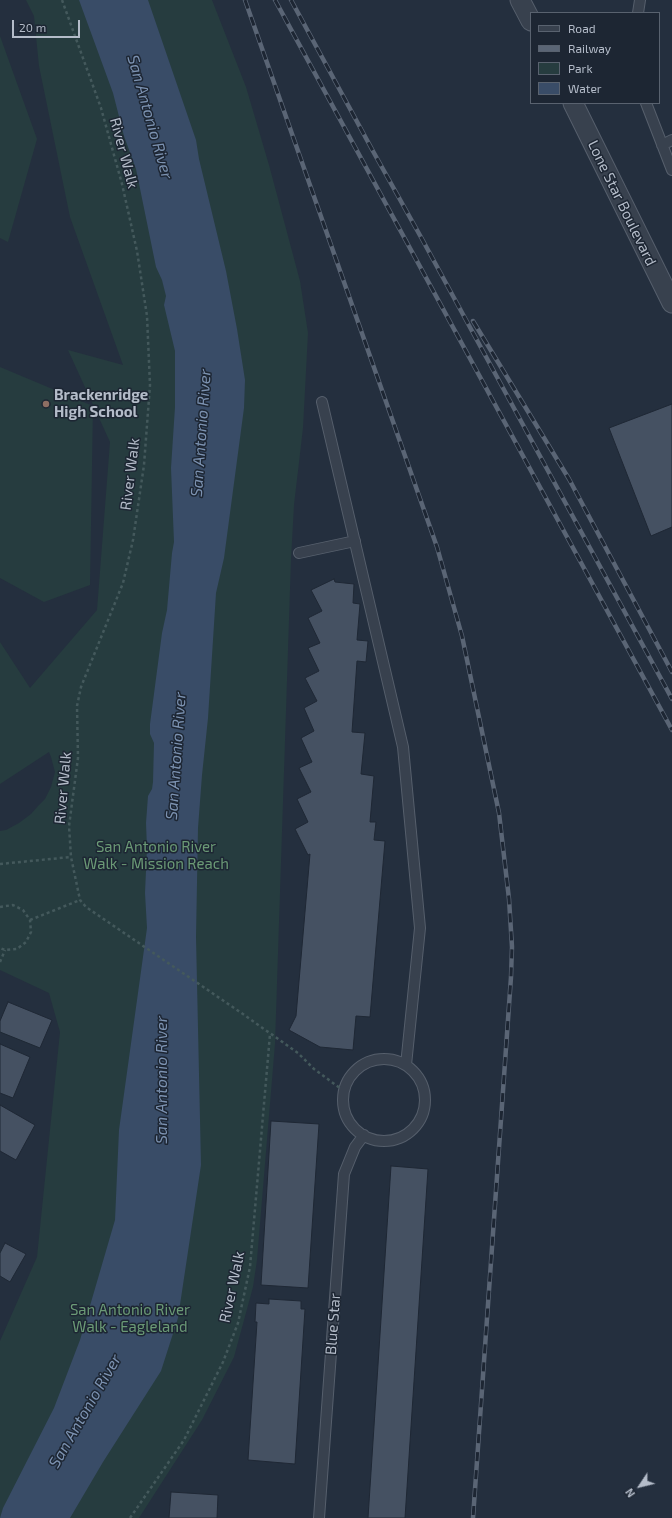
<!DOCTYPE html>
<style>
body{margin:0}
#map{position:relative;width:672px;height:1518px;overflow:hidden;background:#242f3e;font-family:"Exo 2",sans-serif}
canvas{display:block}
.legend{position:absolute;left:530px;top:12px;width:130px;height:92px;box-sizing:border-box;background:#1d2633;border:1px solid #59626f;margin:0;padding:5px 7px;list-style:none;font-size:12px;color:#b4bcc9}
.legend li{display:flex;align-items:center;gap:8px;height:20px}
.legend b{width:20px;border:1px solid #59626f}
.north{position:absolute;left:620px;top:1466px;width:40px;height:40px;-webkit-text-stroke:3px #1d2633;paint-order:stroke;rotate:235deg;font-size:11px;font-weight:700;line-height:16px;text-align:center;color:#b4bcc9}
.north::after{content:'';display:block;margin:auto;width:14px;height:18px;background:#b4bcc9;clip-path:polygon(50% 0,100% 100%,50% 72%,0 100%)}
.scale{position:absolute;left:12px;top:20px;width:68px;height:18px;box-sizing:border-box;border:2px solid #b4bcc9;border-top:0;padding-left:5px;font-size:12px;line-height:14px;white-space:nowrap;color:#b4bcc9;-webkit-text-stroke:3px #1d2633;paint-order:stroke}
</style>
<div id="map">
<canvas width="672" height="1518"></canvas>
<ul class="legend">
<li><b style="height:5px;background:#38414e"></b>Road</li>
<li><b style="height:5px;background:#5a6575"></b>Railway</li>
<li><b style="height:11px;background:#263c3f"></b>Park</li>
<li><b style="height:11px;background:#394c67"></b>Water</li>
</ul>
<div class="north">N</div>
<div class="scale">20 m</div>
</div>
<script>
const ctx = document.querySelector('canvas').getContext('2d');
ctx.lineJoin = 'round';
function fillPath(path, color) { ctx.fillStyle = color; ctx.fill(path, 'evenodd'); }
const toPath = rows => new Path2D(rows.map(r => 'M' + r).join(''));
function stroke(path, color, width, dash) { ctx.strokeStyle = color; ctx.lineWidth = width; ctx.lineCap = dash ? 'butt' : 'round'; ctx.setLineDash(dash || []); ctx.stroke(path); }
function drawText(font, color, halo, rows, align = 'center') {
  ctx.font = font + ' "Exo 2",sans-serif'; ctx.lineWidth = 3; ctx.setLineDash([]); ctx.textBaseline = 'middle'; ctx.strokeStyle = halo; ctx.fillStyle = color; for (const [text, x, y, turn = 0] of rows) {
    ctx.save(); ctx.translate(x, y); ctx.rotate((+turn || 0) * Math.PI / 180); ctx.textAlign = isNaN(turn) ? turn : align; if (halo) ctx.strokeText(text, 0, 0); ctx.fillText(text, 0, 0); ctx.restore();
  }
}
fillPath(toPath([
 [26,0,212,0,246,87,269,165,300,281,308,333,303,428,294,505,291,559,275,1044,257,1260,253,1287,234,1357,202,1420,139,1518,0,1518,0,1341,37,1257,60,1032,49,993,0,970,0,831,6,830,19,823,31,814,38,806,45,799,51,787,55,772,51,757,49,752,0,784,0,642,30,688,97,610,110,442,68,350,123,365,70,217,39,66,34,16],
 [0,36,37,139,8,242,0,238],
 [0,367,93,406,90,585,44,602,0,578]
]), '#263c3f');
fillPath(toPath([
 [79,0,148,0,196,140,199,159,226,271,237,329,245,380,244,408,224,558,216,593,208,718,202,775,198,828,196,937,201,1165,178,1318,161,1371,103,1462,70,1518,0,1518,3,1508,54,1408,80,1340,115,1220,119,1130,147,928,145,893,147,848,146,823,148,796,152,789,153,782,154,743,150,734,150,724,162,633,167,610,172,553,174,542,171,468,175,407,175,351,164,305,166,296,162,280,156,267,136,169,124,136,113,93]
]), '#394c67');
const building = toPath([
 [672,404,672,527,651,536,609,428,672,404],
 [334,579,335,582,354,584,353,603,360,604,357,640,368,641,366,662,357,661,352,732,365,733,361,774,374,776,370,822,376,822,374,840,385,841,370,1017,356,1016,353,1050,320,1047,289,1030,296,1016,310,854,308,855,295,829,308,822,297,799,311,792,299,768,312,762,301,738,314,731,304,708,317,701,305,678,319,671,308,648,320,643,308,618,322,611,311,590,334,579],
 [8,1002,52,1020,40,1048,0,1032,0,1021,8,1002],
 [0,1044,30,1057,13,1098,0,1093,0,1044],
 [0,1105,35,1125,16,1160,0,1151,0,1105],
 [271,1121,319,1124,308,1288,261,1285,271,1121],
 [391,1166,428,1169,405,1518,368,1518,391,1166],
 [5,1243,26,1254,10,1282,0,1276,0,1253,5,1243],
 [269,1299,301,1301,301,1309,305,1309,295,1464,248,1460,257,1322,255,1322,256,1303,269,1304,269,1299],
 [171,1492,218,1495,217,1518,169,1518,171,1492]
]);
fillPath(building, '#455162');
stroke(building, '#1f2835', 1);
const service = toPath([
 [638,13,640,0],
 [646,103,672,170],
 [662,145,672,140],
 [322,402,403,747,420,928,406,1065],
 [299,553,355,541],
 '343 1100a41 41 0 1 1 82 0a41 41 0 1 1-82 0Z',
 [319,1518,344,1174,355,1147,364,1135]
]);
const minor = toPath([
 [520,0,531,21],
 [573,103,672,303]
]);
stroke(service, '#565f6c', 12);
stroke(minor, '#565f6c', 21);
stroke(toPath([
 [62,0,101,108,122,184,137,251,147,316,150,385,144,465,133,540,123,583,81,687,77,706,78,758,69,826,71,857,80,900,86,907,240,1012,298,1053,314,1069,344,1091],
 [0,864,71,857],
 [0,907,13,905,23,910,30,920,31,932,26,942,17,949,5,950,0,948],
 [30,920,80,900],
 [0,962,5,950],
 [130,1518,184,1440,223,1362,238,1323,250,1267,270,1034]
]), '#44595c', 2.5, [3, 3]);
stroke(service, '#38414e', 10);
stroke(minor, '#38414e', 19);
const rail = toPath([
 [245,0,437,547,462,636,499,813,509,899,512,947,511,977,473,1518],
 [275,0,672,730],
 [291,0,374,153,422,239,672,699],
 [473,321,569,479,672,672]
]);
stroke(rail, '#5a6575', 4.5);
stroke(rail, '#1d2633', 3, [9]);
for (const [x, y, r, color] of [
 [46,404,4,"#8d6e63"]
]) { const dot = new Path2D(); dot.arc(x, y, r, 0, 2 * Math.PI); ctx.fillStyle = color; ctx.fill(dot); stroke(dot, '#1d2633', 1.5); }
drawText('15px', '#b4bcc9', '#1d2633', [
 ["River Walk",124,153,75],
 ["Lone Star Boulevard",622,203,64],
 ["River Walk",130,474,-83],
 ["River Walk",63,788,-85],
 ["River Walk",232,1287,-78],
 ["Blue Star",333,1324,-86]
]);
drawText('bold 15px', '#b4bcc9', '#1d2633', [
 ["Brackenridge",54,395],
 ["High School",54,412]
], 'left');
drawText('15px', '#6b9a76', '#1d2633', [
 ["San Antonio River",156,847],
 ["Walk - Mission Reach",156,864],
 ["San Antonio River",130,1310],
 ["Walk - Eagleland",130,1327]
]);
drawText('italic 16px', '#7c92b1', '#1d2633', [
 ["San Antonio River",150,117,74],
 ["San Antonio River",201,433,-86],
 ["San Antonio River",176,756,-86],
 ["San Antonio River",162,1080,-90],
 ["San Antonio River",85,1411,-60]
]);
</script>
